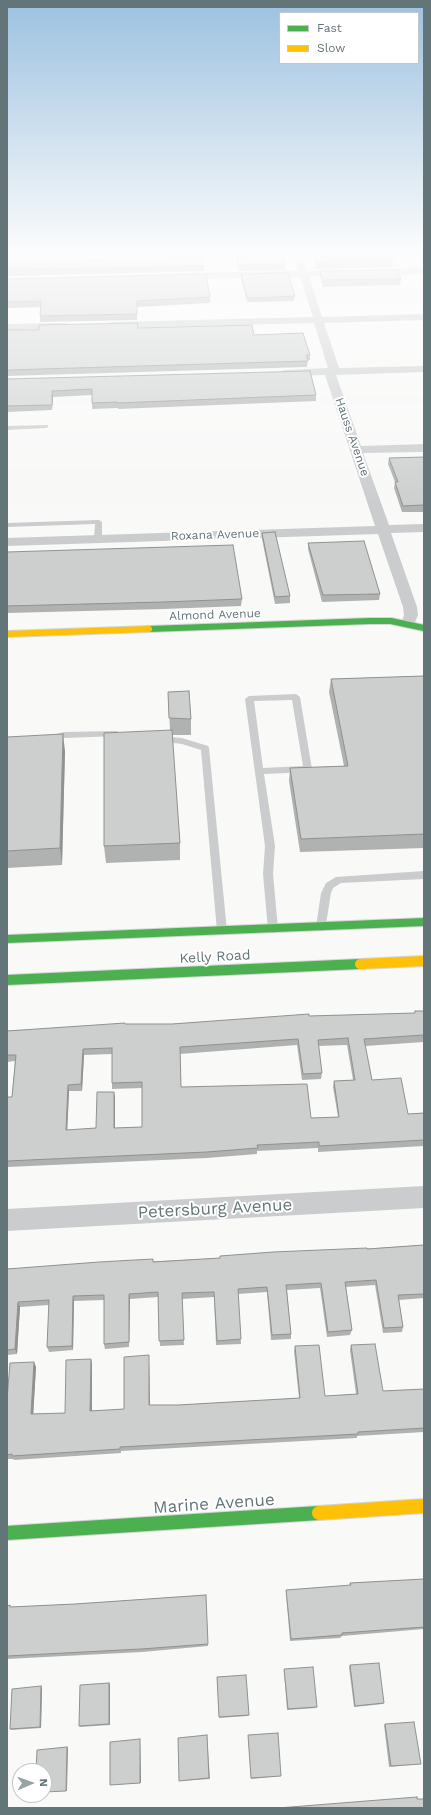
<!DOCTYPE html>
<style>
body{margin:0}
#map{position:relative;width:431px;height:1815px;overflow:hidden;background:#f9f9f8;font-family:"Work Sans",sans-serif}
canvas{display:block}
.frame{position:absolute;inset:0;border:8px solid #647579;pointer-events:none}
.legend{position:absolute;left:279px;top:12px;width:140px;height:52px;box-sizing:border-box;background:#fff;border:1px solid #c1c8c9;margin:0;padding:5px 7px;list-style:none;font-size:12px;color:#647579}
.legend li{display:flex;align-items:center;gap:8px;height:20px}
.legend b{width:20px;border:1px solid #c1c8c9}
.north{position:absolute;left:12px;top:1763px;width:40px;height:40px;box-sizing:border-box;background:#fff;border:1px solid #c1c8c9;border-radius:50%;rotate:88deg;font-size:11px;font-weight:700;line-height:16px;text-align:center;color:#647579}
.north::after{content:'';display:block;margin:auto;width:14px;height:18px;background:#98a3a5;clip-path:polygon(50% 0,100% 100%,50% 72%,0 100%)}
</style>
<div id="map">
<canvas width="431" height="1815"></canvas>
<div class="frame"></div>
<ul class="legend">
<li><b style="height:5px;background:#4caf50"></b>Fast</li>
<li><b style="height:5px;background:#ffc107"></b>Slow</li>
</ul>
<div class="north">N</div>
</div>
<script>
const ctx = document.querySelector('canvas').getContext('2d');
ctx.lineJoin = 'round';
const toPath = rows => new Path2D(rows.map(r => 'M' + r).join(''));
function stroke(path, color, width, dash) { ctx.strokeStyle = color; ctx.lineWidth = width; ctx.lineCap = dash ? 'butt' : 'round'; ctx.setLineDash(dash || []); ctx.stroke(path); }
function fillPath(path, color) { ctx.fillStyle = color; ctx.fill(path, 'evenodd'); }
function drawText(font, color, halo, rows, align = 'center') {
  ctx.font = font + ' "Work Sans",sans-serif'; ctx.lineWidth = 4; ctx.setLineDash([]); ctx.textBaseline = 'middle'; ctx.strokeStyle = halo; ctx.fillStyle = color; for (const [text, x, y, turn = 0] of rows) {
    ctx.save(); ctx.translate(x, y); ctx.rotate((+turn || 0) * Math.PI / 180); ctx.textAlign = isNaN(turn) ? turn : align; if (halo) ctx.strokeText(text, 0, 0); ctx.fillText(text, 0, 0); ctx.restore();
  }
}
const fastFar3 = toPath([
 [149,629,370,621,391,621,424,628]
]);
const fastFar2 = toPath([
 [7,939,424,922]
]);
const fastFar1 = toPath([
 [7,980,360,964]
]);
const fast = toPath([
 [7,1533,319,1513]
]);
const slowFar2 = toPath([
 [7,634,149,629]
]);
const slowFar1 = toPath([
 [360,964,424,961]
]);
const slow = toPath([
 [319,1513,424,1506]
]);
stroke(fastFar3, '#d4d5d5', 8);
stroke(fastFar2, '#d4d5d5', 10);
stroke(fastFar1, '#d4d5d5', 12);
stroke(fast, '#d4d5d5', 16);
stroke(slowFar2, '#d4d5d5', 8);
stroke(slowFar1, '#d4d5d5', 12);
stroke(slow, '#d4d5d5', 16);
fillPath(toPath([
 [48,425,48,427,46,428,7,430,7,426,48,425],
 [99,520,102,522,102,539,98,541,94,539,95,524,7,527,7,523,99,520],
 [296,694,300,697,312,769,308,772,264,774,275,846,273,874,278,929,277,932,273,933,269,932,268,929,263,874,265,846,245,699,249,696,296,694],
 [292,700,303,766,263,768,254,701,292,700],
 [117,731,121,734,120,736,64,738,51,741,47,738,48,736,64,732,117,731],
 [160,736,182,738,208,746,209,748,227,931,226,934,218,934,217,931,201,750,182,744,157,741,156,739,160,736],
 [424,871,424,879,341,883,333,888,331,893,325,930,321,931,317,930,316,927,321,893,326,883,336,877,424,871]
]), '#cacccd');
fillPath(toPath([
 [292,250,301,250,307,271,346,270,351,273,346,276,309,276,322,317,424,314,424,320,324,323,339,368,424,366,424,372,336,375,361,446,424,444,424,452,363,453,389,525,424,524,424,532,391,533,417,607,418,615,413,627,408,628,403,627,401,624,404,615,403,607,378,534,7,546,7,538,375,526,325,375,284,376,279,373,284,370,328,368,314,323,112,328,107,325,112,322,313,317,300,277,180,279,175,276,180,273,298,271,292,250],
 [424,268,424,274,372,275,367,272,372,269,424,268],
 [64,323,68,324,69,326,68,328,7,330,7,324,64,323],
 [424,1186,424,1208,7,1231,7,1209,424,1186]
]), '#cacccd');
stroke(fastFar3, '#4caf50', 6);
stroke(fastFar2, '#4caf50', 8);
stroke(fastFar1, '#4caf50', 10);
stroke(fast, '#4caf50', 14);
stroke(slowFar2, '#ffc107', 6);
stroke(slowFar1, '#ffc107', 10);
stroke(slow, '#ffc107', 14);
fillPath(toPath([
 [7,250,69,260,204,266,204,271,7,276],
 [314,254,393,261,392,267,317,269,314,260],
 [236,256,285,264,285,270,238,271,236,262],
 [320,271,401,279,400,285,323,287,320,277],
 [241,274,295,296,294,301,253,302,247,302,241,279],
 [7,279,210,297,210,303,137,307,137,320,40,322,40,316,41,307,7,308],
 [138,328,254,335,310,355,310,360,308,360,307,367,7,376,7,330],
 [7,379,316,395,316,401,118,409,118,408,92,409,92,395,53,397,52,410,7,412],
 [424,457,424,512,402,512,394,488,395,482,388,464,389,458],
 [262,533,290,596,290,603,275,604,262,539],
 [308,543,380,594,379,600,322,602,308,549],
 [7,552,242,599,241,606,164,609,7,613],
 [424,676,424,848,300,852,289,781,290,768,344,766,329,692,331,679],
 [168,692,191,719,191,735,172,735,180,843,180,860,106,863,104,846,170,730],
 [7,737,65,751,62,865,7,868],
 [415,1011,424,1011,424,1042,365,1046,372,1080,408,1114,424,1113,424,1146,318,1152,318,1148,257,1151,257,1154,207,1158,8,1167,7,1171,7,1097,12,1097,15,1061,7,1062,7,1031,125,1024,172,1024,309,1016,415,1013],
 [297,1045,302,1080,321,1079,322,1073,318,1046,347,1045,353,1080,334,1081,333,1087,338,1117,311,1118,181,1087,180,1054],
 [112,1054,112,1089,142,1088,142,1127,115,1128,115,1098,114,1092,96,1128,67,1130,69,1091,82,1091,84,1055],
 [424,1245,424,1298,399,1300,403,1327,402,1332,383,1333,375,1285,346,1287,352,1330,350,1335,327,1337,320,1288,287,1290,291,1334,291,1339,271,1340,267,1292,238,1294,241,1344,216,1345,214,1297,182,1299,184,1345,160,1346,158,1297,130,1299,129,1347,105,1349,104,1344,104,1300,74,1301,73,1350,49,1352,47,1347,49,1305,20,1307,17,1354,7,1355,7,1269,220,1258],
 [351,1345,383,1391,424,1389,424,1432,357,1436,357,1438,121,1451,121,1453,14,1460,13,1459,7,1459,7,1399,34,1362,36,1367,33,1414,65,1413,91,1359,92,1364,92,1411,124,1409,149,1360,150,1405,178,1405,299,1398,294,1351,295,1346,325,1396,356,1394,350,1350],
 [424,1579,424,1629,342,1636,340,1638,290,1641,286,1593,286,1590,349,1586,350,1583],
 [206,1595,208,1646,142,1652,7,1659,7,1606,10,1605,11,1607,75,1604],
 [350,1665,384,1703,383,1704,354,1707,349,1667],
 [284,1669,317,1707,316,1708,287,1710,284,1671],
 [217,1677,249,1715,248,1716,219,1718],
 [110,1684,110,1725,80,1727,79,1726],
 [42,1688,41,1728,11,1730,10,1729],
 [385,1724,421,1764,389,1767,384,1725],
 [207,1735,210,1779,179,1781],
 [248,1736,281,1776,251,1779],
 [140,1740,141,1783,110,1785]
]), '#b0b2b2');
fillPath(toPath([
 [69,250,70,250,68,265,67,260],
 [52,391,53,397,52,410],
 [63,734,65,751,62,865,60,848],
 [83,1049,84,1055,82,1091,81,1084],
 [68,1085,69,1091,67,1136,66,1130],
 [114,1092,115,1098,115,1134,114,1128],
 [129,1294,130,1299,129,1347],
 [73,1296,74,1301,73,1350,72,1346],
 [18,1302,20,1307,17,1354,15,1349],
 [149,1355,149,1360,150,1410,149,1405],
 [91,1359,92,1364,92,1415,90,1411],
 [34,1362,36,1367,33,1419,31,1414],
 [109,1683,110,1684,110,1725,109,1724],
 [41,1686,42,1688,41,1728,40,1727],
 [140,1739,140,1740,141,1783,140,1783],
 [67,1747,68,1748,67,1791,66,1791]
]), '#909191');
const building = toPath([
 [7,250,69,250,67,260,203,257,204,266,7,270,7,250],
 [389,253,393,261,317,263,314,254,389,253],
 [282,255,285,264,239,265,236,256,282,255],
 [397,270,401,279,323,280,320,271,397,270],
 [288,273,295,296,253,298,247,297,241,274,288,273],
 [206,274,210,297,137,301,137,314,40,316,41,301,7,302,7,279,206,274],
 [137,323,138,328,252,325,254,335,303,333,310,355,306,355,308,361,7,370,7,330,39,330,39,325,137,323],
 [310,371,316,395,117,403,117,402,92,403,92,389,52,391,52,405,7,406,7,379,310,371],
 [424,457,424,505,403,506,395,482,398,482,389,458,424,457],
 [275,532,290,596,275,597,262,533,275,532],
 [364,541,380,594,323,595,308,543,364,541],
 [233,545,242,599,164,602,7,606,7,552,233,545],
 [424,676,424,834,301,839,290,768,348,766,331,679,424,676],
 [189,691,191,719,169,718,168,692,189,691],
 [172,730,180,843,104,846,104,733,172,730],
 [63,734,60,848,7,851,7,737,63,734],
 [415,1011,424,1011,424,1035,364,1039,372,1080,401,1078,408,1114,424,1113,424,1140,319,1146,319,1142,257,1145,258,1148,207,1152,7,1161,7,1097,12,1097,16,1055,7,1055,7,1031,125,1023,125,1024,172,1024,309,1014,309,1016,415,1013,415,1011],
 [348,1038,355,1080,334,1081,339,1117,311,1118,307,1084,181,1087,180,1047,298,1039,303,1074,322,1073,318,1040,348,1038],
 [112,1048,112,1083,142,1082,142,1127,114,1128,114,1092,97,1092,96,1128,66,1130,68,1085,81,1084,83,1049,112,1048],
 [424,1245,424,1294,398,1295,403,1327,384,1328,376,1280,345,1282,352,1330,328,1332,321,1283,286,1285,291,1334,272,1335,267,1287,238,1289,241,1339,217,1341,214,1292,182,1293,184,1340,159,1341,158,1292,129,1294,129,1342,104,1344,104,1295,73,1296,72,1346,47,1347,49,1300,18,1302,15,1349,7,1350,7,1269,99,1262,153,1259,153,1262,220,1258,220,1256,273,1252,367,1248,367,1249,424,1245],
 [375,1344,383,1391,424,1389,424,1428,358,1432,358,1434,120,1447,120,1449,12,1456,12,1454,7,1455,7,1399,10,1363,34,1362,31,1414,65,1413,66,1360,91,1359,90,1411,124,1409,124,1357,149,1355,149,1405,178,1405,300,1398,295,1346,319,1345,325,1396,358,1394,351,1345,375,1344],
 [424,1579,424,1627,342,1633,342,1635,291,1639,286,1590,351,1585,350,1583,424,1579],
 [206,1595,208,1644,141,1649,7,1656,7,1606,10,1605,10,1607,75,1604,206,1595],
 [379,1663,384,1703,355,1706,350,1665,379,1663],
 [313,1667,317,1707,288,1709,284,1669,313,1667],
 [246,1675,249,1715,219,1717,217,1677,246,1675],
 [109,1683,109,1724,79,1726,80,1685,109,1683],
 [41,1686,40,1727,10,1729,12,1689,41,1686],
 [414,1722,421,1764,391,1766,385,1724,414,1722],
 [278,1733,281,1776,251,1778,248,1735,278,1733],
 [207,1735,209,1778,179,1781,178,1738,207,1735],
 [140,1739,140,1783,110,1785,110,1742,140,1739],
 [67,1747,66,1791,44,1792,44,1771,36,1771,37,1750,67,1747],
 [417,1797,417,1799,424,1799,424,1808,278,1808,417,1797]
]);
fillPath(building, '#cdcfcf');
stroke(building, '#909191', 1);
const sky = ctx.createLinearGradient(0, 0, 0, 505);
sky.addColorStop(0, '#9cc1e0');
sky.addColorStop(0.5, '#fcfcfc');
sky.addColorStop(1, '#fcfcfc00');
ctx.fillStyle = sky;
ctx.fillRect(0, 0, 431, 505);
drawText('12px', '#647579', '#fff', [
 ["Hauss Avenue",352,437,71],
 ["Roxana Avenue",215,535,-2],
 ["Almond Avenue",215,615,-2]
]);
drawText('14px', '#647579', '#fff', [
 ["Kelly Road",215,957,-3]
]);
drawText('17px', '#647579', '#fff', [
 ["Petersburg Avenue",215,1209,-3],
 ["Marine Avenue",214,1504,-4]
]);
</script>
